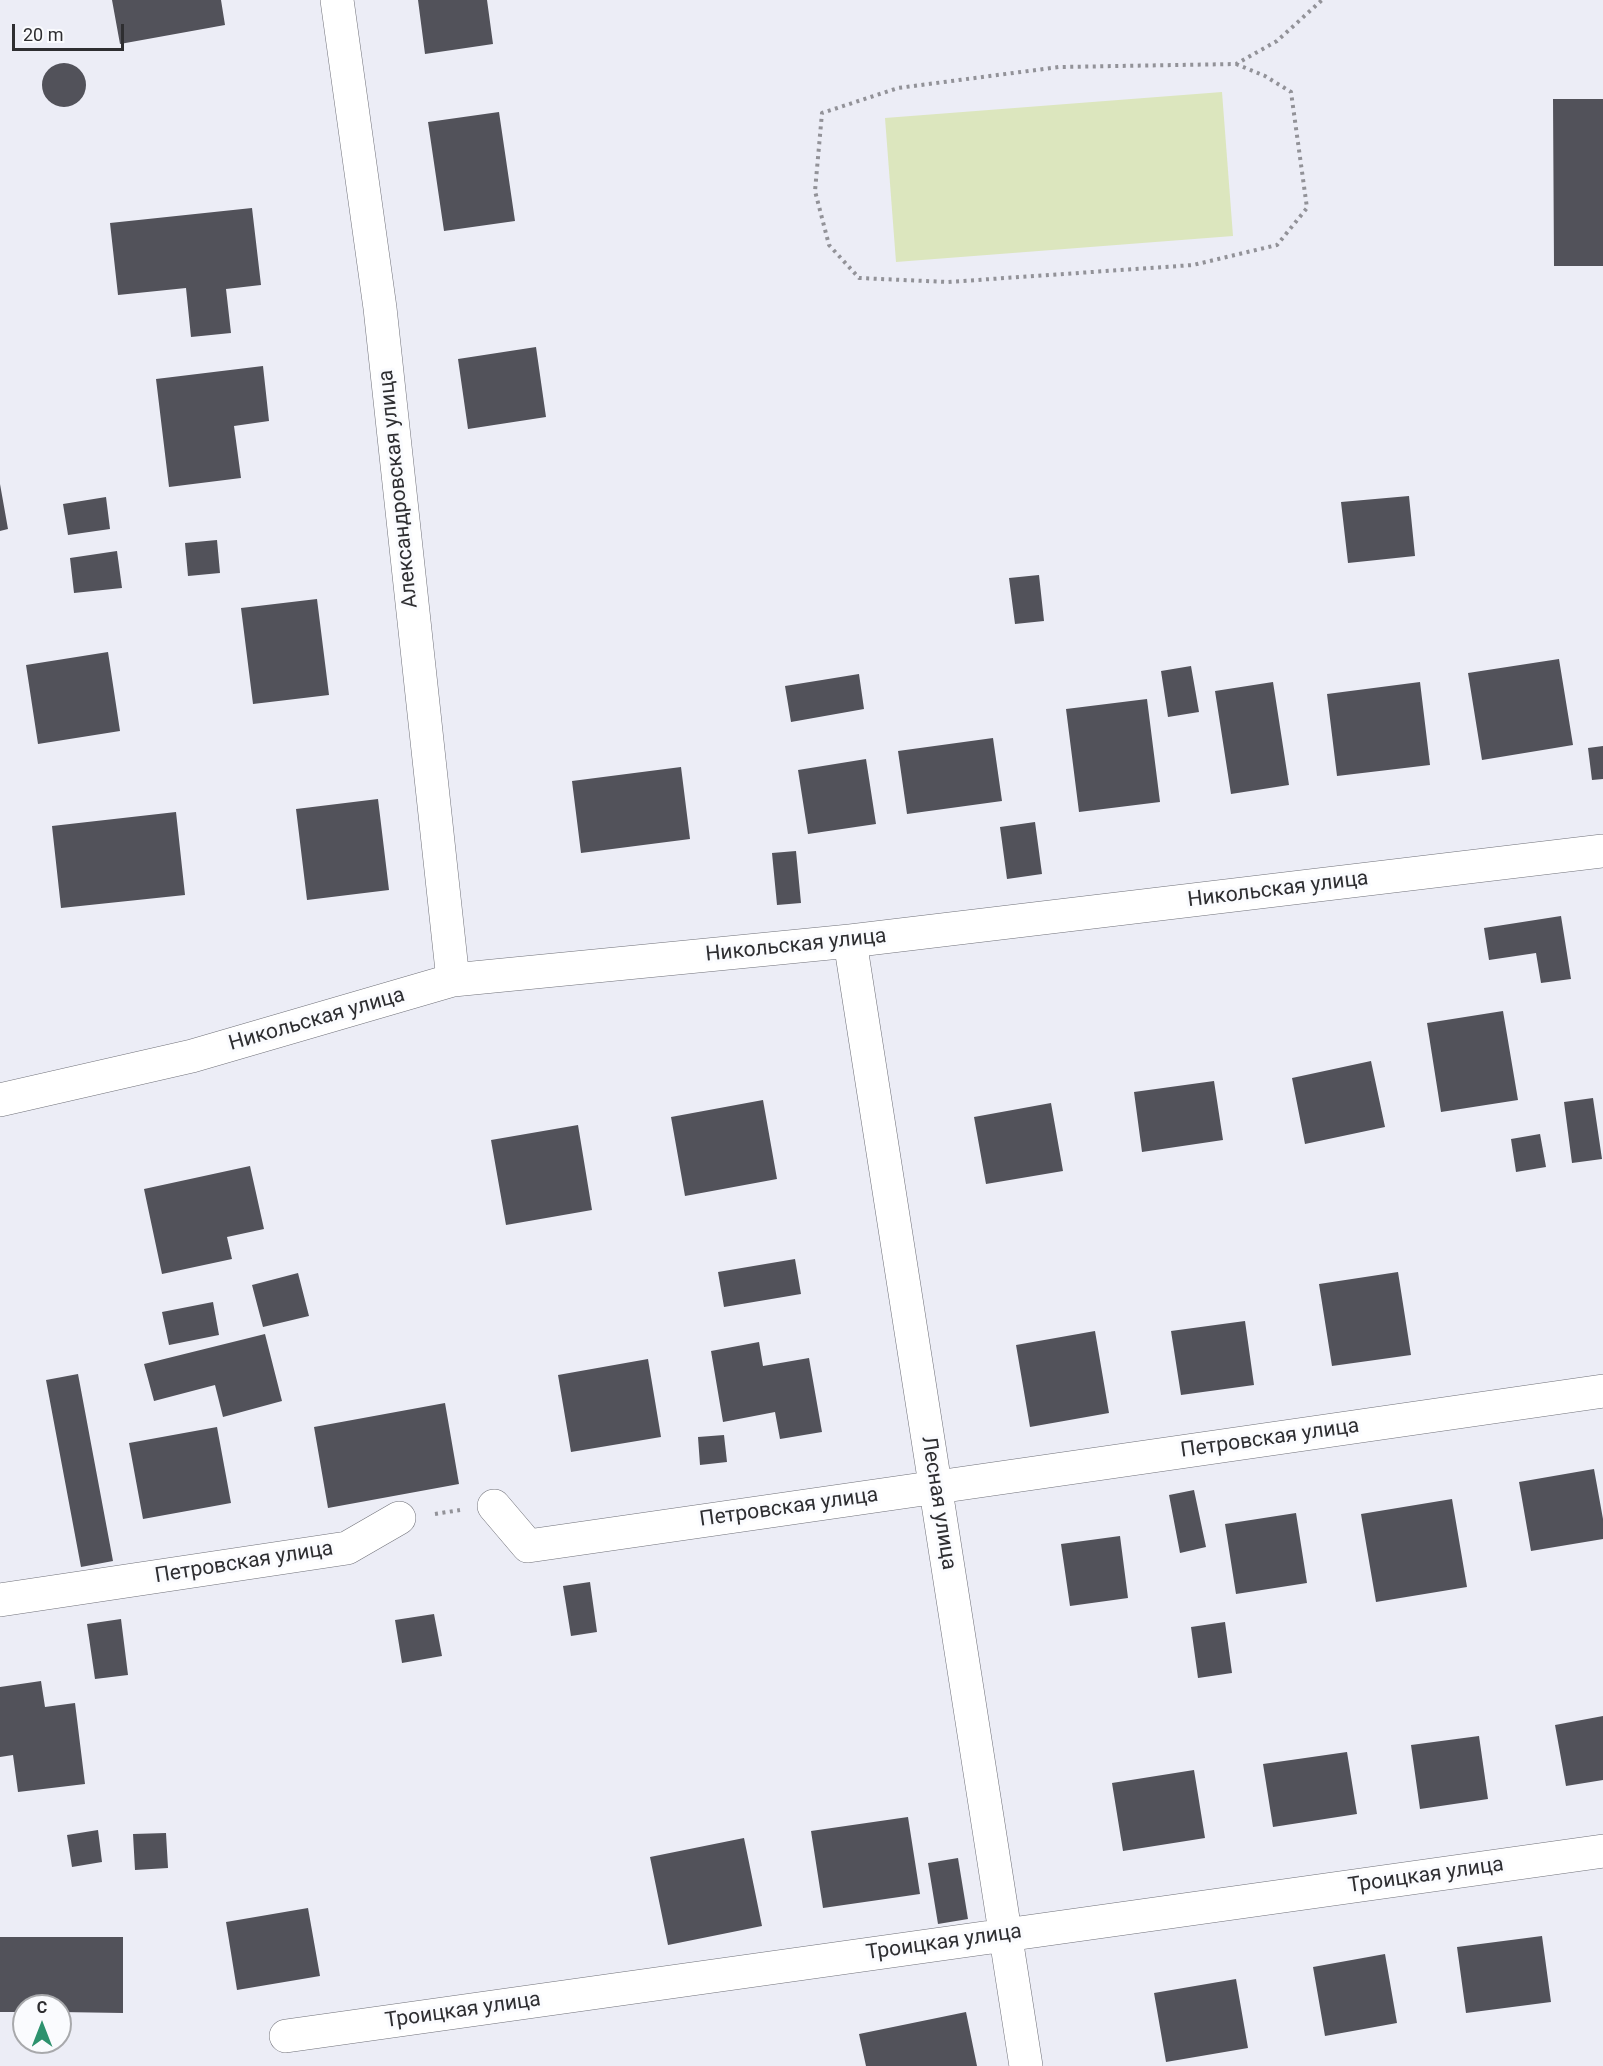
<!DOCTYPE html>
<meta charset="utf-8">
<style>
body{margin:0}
#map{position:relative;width:1603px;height:2066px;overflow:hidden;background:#ecedf6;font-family:Roboto,sans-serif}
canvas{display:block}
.north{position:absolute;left:12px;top:1994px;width:60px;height:60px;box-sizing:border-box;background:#fafbfe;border:2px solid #a8a9ac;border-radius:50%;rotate:0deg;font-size:16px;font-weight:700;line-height:24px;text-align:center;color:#2e2e31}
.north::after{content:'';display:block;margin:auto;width:21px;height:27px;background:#2d926e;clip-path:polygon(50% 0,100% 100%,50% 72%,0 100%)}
.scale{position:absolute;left:12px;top:24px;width:112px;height:27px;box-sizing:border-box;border:3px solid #2e2e31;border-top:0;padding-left:8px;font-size:18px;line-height:21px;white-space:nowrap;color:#2e2e31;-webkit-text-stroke:4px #fafbfe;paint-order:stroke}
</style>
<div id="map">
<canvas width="1603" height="2066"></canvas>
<div class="north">С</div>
<div class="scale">20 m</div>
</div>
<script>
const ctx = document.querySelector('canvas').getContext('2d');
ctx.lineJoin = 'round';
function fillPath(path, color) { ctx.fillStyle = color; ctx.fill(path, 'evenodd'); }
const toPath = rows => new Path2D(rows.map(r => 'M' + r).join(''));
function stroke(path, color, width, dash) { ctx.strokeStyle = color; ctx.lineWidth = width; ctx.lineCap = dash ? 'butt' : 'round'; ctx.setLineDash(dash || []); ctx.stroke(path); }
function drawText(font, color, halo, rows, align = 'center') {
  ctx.font = font + ' Roboto,sans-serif'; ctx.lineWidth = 6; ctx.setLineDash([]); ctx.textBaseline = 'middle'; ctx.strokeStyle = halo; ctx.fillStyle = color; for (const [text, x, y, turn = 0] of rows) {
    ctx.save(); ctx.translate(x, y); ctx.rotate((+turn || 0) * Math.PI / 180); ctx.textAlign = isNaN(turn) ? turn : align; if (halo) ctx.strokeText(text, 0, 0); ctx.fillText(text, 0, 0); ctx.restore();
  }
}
fillPath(toPath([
 [1222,92,1233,236,896,262,885,118]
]), '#dce6be');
fillPath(toPath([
 [112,0,221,0,225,25,120,44],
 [418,0,487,0,493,44,425,54],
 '42 85a22 22 0 1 1 44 0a22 22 0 1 1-44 0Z',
 [1553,99,1603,99,1603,266,1554,266],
 [499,112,515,221,444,231,428,122],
 [252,208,261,285,226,289,231,333,191,337,186,288,118,295,110,223],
 [536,347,546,417,468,429,458,359],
 [263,366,269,421,234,426,241,478,169,487,156,379],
 [0,484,8,529,0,531],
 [1409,496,1415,556,1348,563,1341,502],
 [106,497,110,529,68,535,63,504],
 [217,540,220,573,188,576,185,543],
 [117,551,122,588,74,593,70,558],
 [1039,575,1044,621,1015,624,1009,578],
 [317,599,329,695,253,704,241,608],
 [108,652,120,731,38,744,26,665],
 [1559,659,1573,745,1482,760,1468,673],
 [1191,666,1199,712,1168,717,1161,671],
 [859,674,864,709,791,722,785,686],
 [1273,682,1289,785,1231,794,1215,691],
 [1420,682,1430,765,1337,776,1327,694],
 [1147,699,1160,802,1079,812,1066,709],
 [993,738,1002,801,907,814,898,751],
 [1603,746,1603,779,1592,780,1588,748],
 [866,759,876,824,808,834,798,770],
 [681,767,690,839,581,853,572,781],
 [378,799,389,890,307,900,296,809],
 [176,812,185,895,61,908,52,826],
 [1035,822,1042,874,1007,879,1000,827],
 [796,851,801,903,777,905,772,853],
 [1561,916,1571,979,1541,983,1536,953,1489,960,1484,928],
 [1503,1011,1518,1100,1441,1112,1427,1023],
 [1371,1061,1385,1127,1305,1144,1292,1078],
 [1214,1081,1223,1140,1142,1152,1134,1092],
 [1593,1098,1602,1159,1572,1163,1564,1102],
 [763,1100,777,1179,685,1196,671,1117],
 [1051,1103,1063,1171,986,1184,974,1117],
 [578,1125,592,1210,506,1225,491,1140],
 [1540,1134,1546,1167,1516,1172,1511,1139],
 [250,1166,264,1229,227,1237,232,1259,162,1274,144,1189],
 [795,1259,801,1294,724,1307,718,1272],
 [1398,1272,1411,1355,1332,1366,1319,1284],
 [298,1273,309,1316,263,1327,252,1285],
 [213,1302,219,1335,169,1345,162,1312],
 [1245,1321,1254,1385,1181,1395,1171,1331],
 [1095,1331,1109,1413,1030,1427,1016,1345],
 [265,1334,282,1401,223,1417,215,1385,154,1401,144,1364],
 [759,1342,763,1366,809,1358,822,1432,780,1439,775,1412,723,1422,711,1351],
 [648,1359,661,1437,571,1452,558,1375],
 [78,1374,113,1561,81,1567,46,1380],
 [445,1403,459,1484,328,1508,314,1427],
 [217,1427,231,1503,143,1519,129,1443],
 [724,1435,727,1462,700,1465,698,1437],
 [1594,1469,1603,1519,1603,1539,1531,1551,1519,1482],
 [1194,1490,1206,1547,1180,1553,1169,1495],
 [1452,1499,1467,1587,1376,1602,1361,1514],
 [1296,1513,1307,1583,1236,1594,1225,1524],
 [1120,1536,1128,1598,1070,1606,1061,1544],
 [590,1582,597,1632,571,1636,563,1586],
 [434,1614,442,1656,402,1663,395,1620],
 [121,1619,128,1675,95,1679,87,1624],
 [1225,1622,1232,1673,1198,1678,1191,1627],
 [41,1681,45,1707,75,1703,85,1784,18,1792,13,1755,0,1757,0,1687],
 [1603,1716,1603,1780,1566,1786,1555,1725],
 [1479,1736,1488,1799,1420,1809,1411,1745],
 [1347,1752,1357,1814,1273,1827,1263,1764],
 [1194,1770,1205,1838,1123,1851,1112,1783],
 [908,1817,920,1894,823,1908,811,1831],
 [98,1830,102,1862,72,1867,67,1835],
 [166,1833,168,1868,135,1870,133,1834],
 [744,1838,762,1926,668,1945,650,1857],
 [958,1858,968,1919,938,1924,928,1863],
 [308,1908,320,1976,237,1990,226,1922],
 [1542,1936,1551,2002,1466,2013,1457,1947],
 [0,1937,123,1937,123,2013,60,2012,60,2006,24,2006,24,2012,0,2012],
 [1385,1954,1397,2023,1325,2036,1313,1967],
 [1236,1979,1248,2048,1166,2062,1154,1993],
 [966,2012,977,2066,866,2066,859,2034]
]), '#52525a');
const street = toPath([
 [337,0,380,308,453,980],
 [850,941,1026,2066],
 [0,1100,192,1056,453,980,850,941,1603,851],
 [494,1506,528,1546,1603,1391],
 [0,1600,347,1548,399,1518],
 [286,2036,1603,1851]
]);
stroke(street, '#707179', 34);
stroke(toPath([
 [1236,64,1265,76,1291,92,1307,208,1277,245,1193,265,948,282,859,278,829,245,815,191,822,113,898,88,1059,67,1236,64,1277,41,1322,0],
 [435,1514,460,1510]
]), '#929298', 4, [3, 4.5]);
stroke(street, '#fff', 33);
drawText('21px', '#2e2e31', '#fafbfe', [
 ["Александровская улица",399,489,-96],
 ["Никольская улица",1278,890,-7],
 ["Никольская улица",796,946,-6],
 ["Никольская улица",317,1020,-16],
 ["Петровская улица",1270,1439,-8],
 ["Лесная улица",938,1503,81],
 ["Петровская улица",789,1508,-8],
 ["Петровская улица",244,1563,-9],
 ["Троицкая улица",1426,1876,-8],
 ["Троицкая улица",944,1943,-8],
 ["Троицкая улица",463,2011,-8]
]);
</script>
